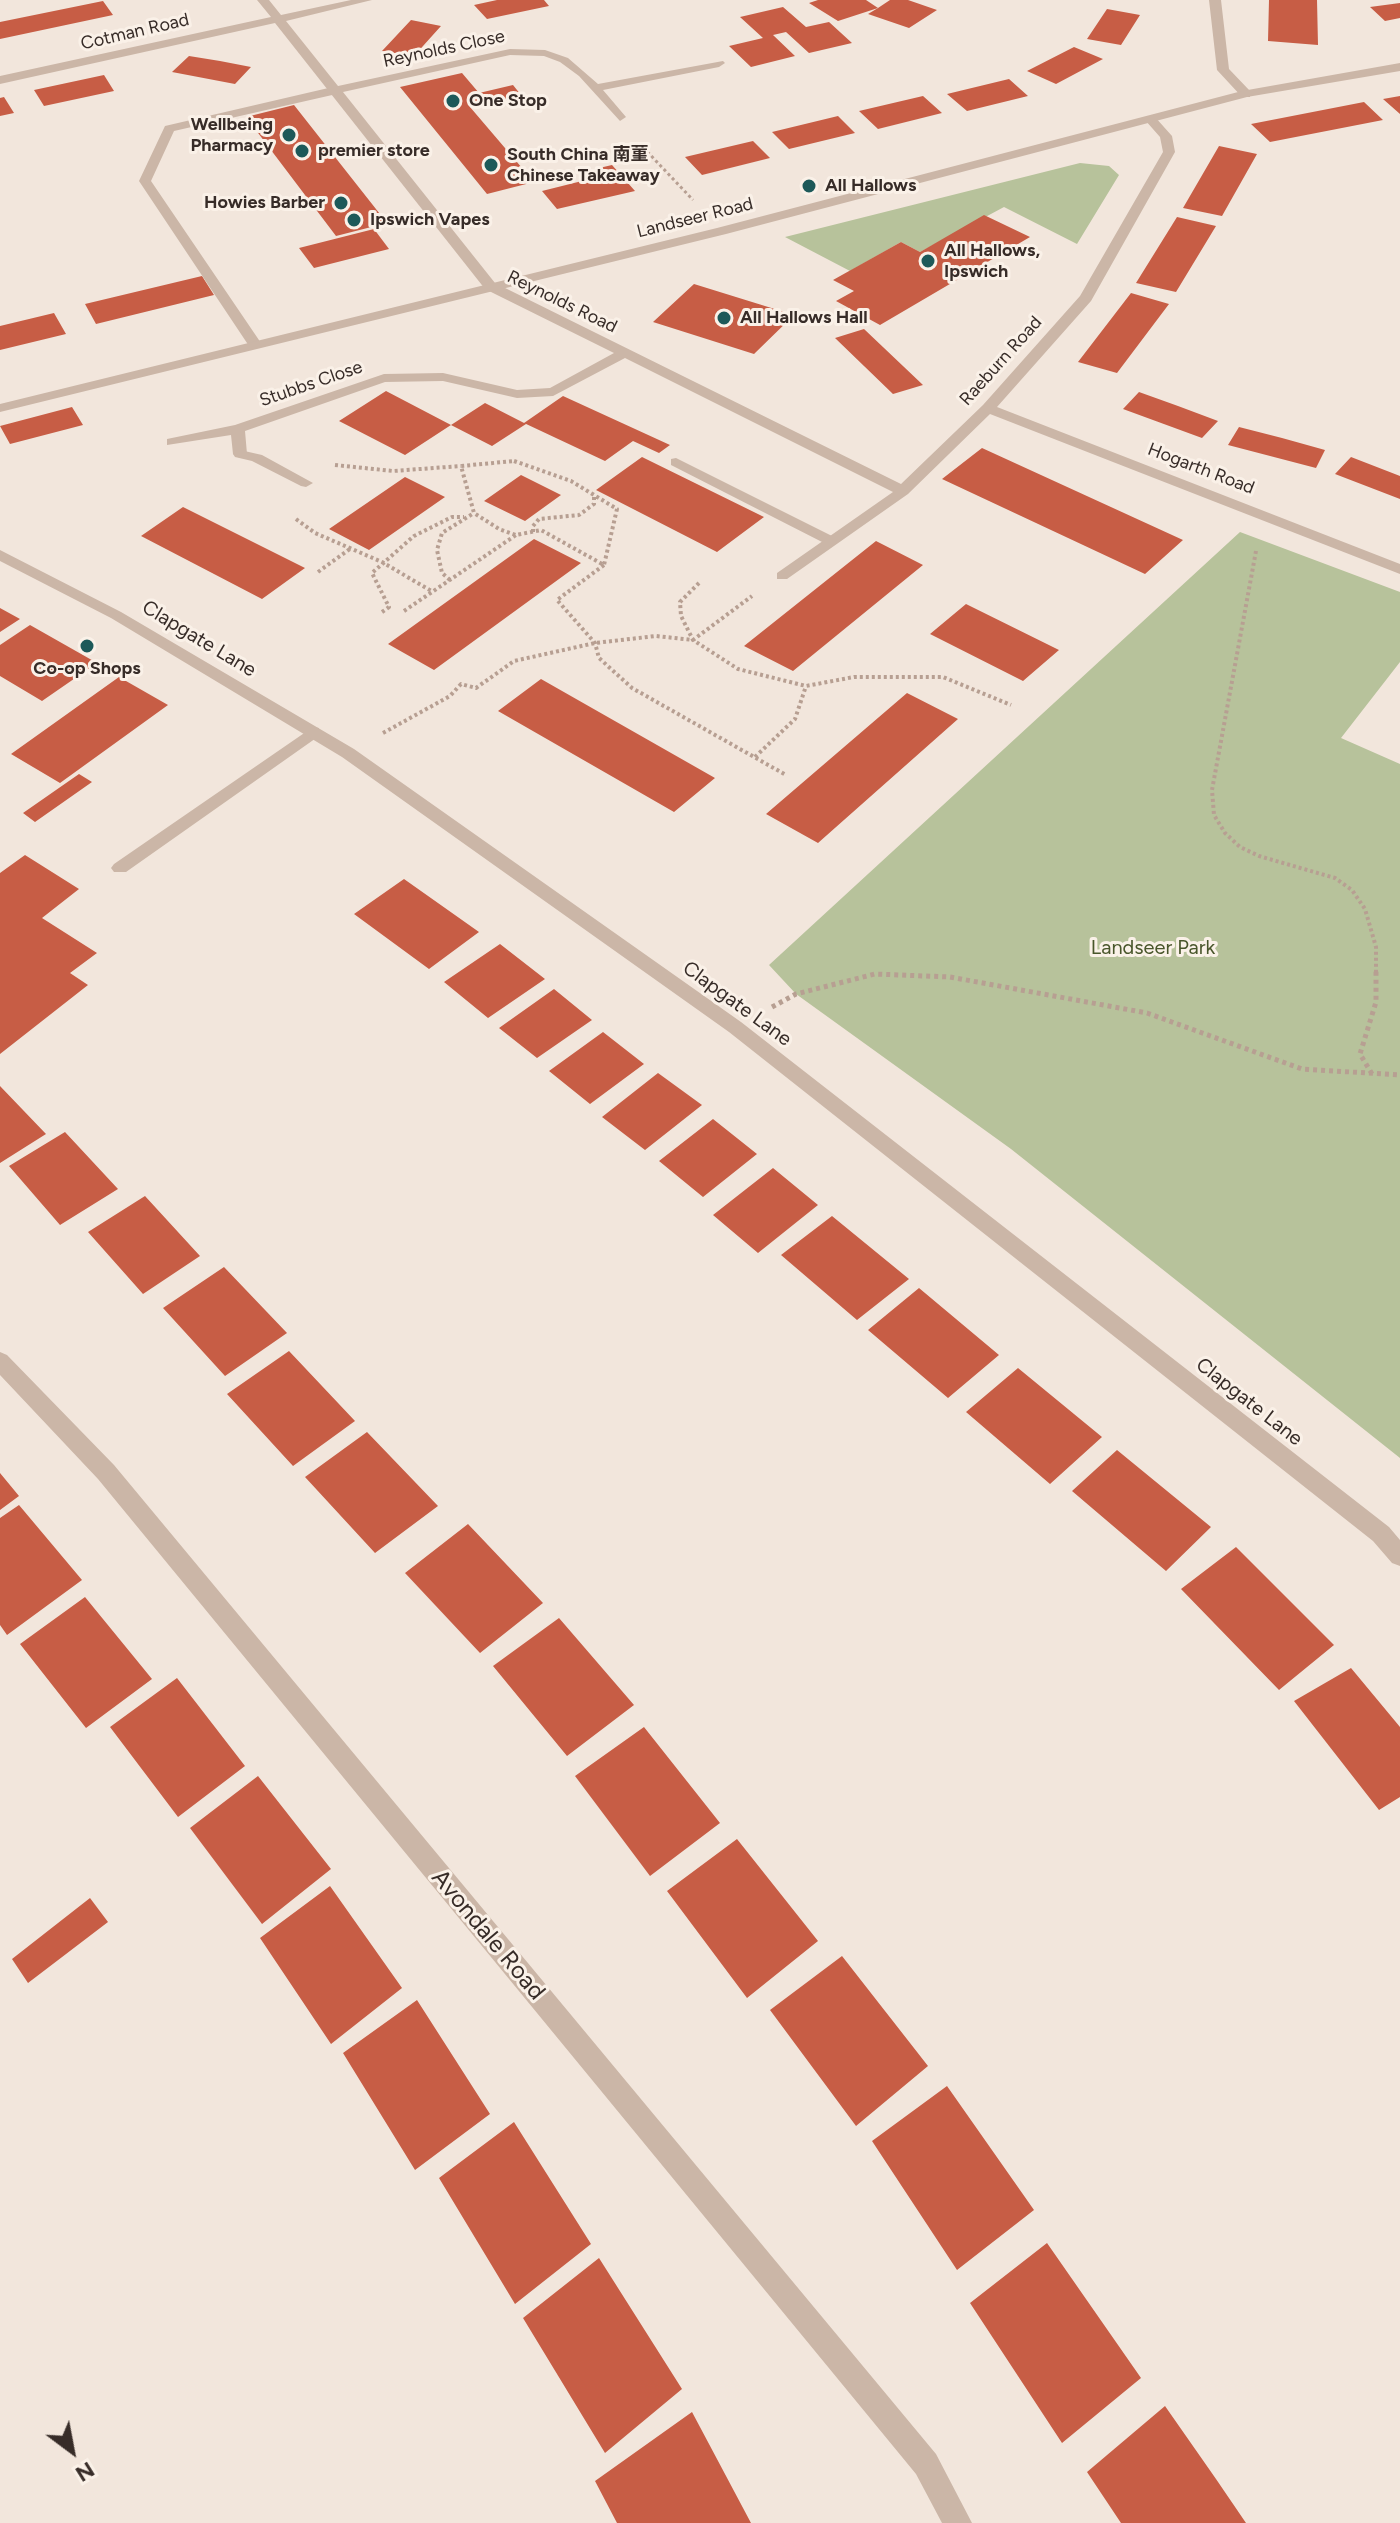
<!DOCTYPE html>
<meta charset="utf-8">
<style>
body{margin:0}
#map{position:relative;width:1400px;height:2523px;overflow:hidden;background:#f2e6dc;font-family:Figtree,sans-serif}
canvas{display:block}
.north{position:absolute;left:32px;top:2411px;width:80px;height:80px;-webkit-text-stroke:6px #faf1e8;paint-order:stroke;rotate:148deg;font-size:22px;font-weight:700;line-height:32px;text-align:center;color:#372c28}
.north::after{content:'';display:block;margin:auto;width:28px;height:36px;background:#372c28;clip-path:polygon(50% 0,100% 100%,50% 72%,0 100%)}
</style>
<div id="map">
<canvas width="1400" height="2523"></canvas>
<div class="north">N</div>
</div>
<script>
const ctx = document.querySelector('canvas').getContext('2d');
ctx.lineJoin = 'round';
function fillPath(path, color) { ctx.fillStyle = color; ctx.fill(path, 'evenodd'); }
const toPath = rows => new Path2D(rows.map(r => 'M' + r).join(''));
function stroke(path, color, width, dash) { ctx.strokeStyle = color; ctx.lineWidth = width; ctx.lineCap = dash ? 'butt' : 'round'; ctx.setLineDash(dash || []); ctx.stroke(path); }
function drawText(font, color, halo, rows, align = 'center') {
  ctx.font = font + ' Figtree,"Noto Sans SC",sans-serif'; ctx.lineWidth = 6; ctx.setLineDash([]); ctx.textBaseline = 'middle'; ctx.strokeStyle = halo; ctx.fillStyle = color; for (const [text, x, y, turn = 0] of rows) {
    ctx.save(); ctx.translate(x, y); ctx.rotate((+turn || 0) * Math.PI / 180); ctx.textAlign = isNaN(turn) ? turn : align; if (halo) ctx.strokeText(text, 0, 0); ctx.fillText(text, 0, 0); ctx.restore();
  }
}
fillPath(toPath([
 [1080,163,1109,166,1119,175,1077,244,1004,207,920,252,901,242,850,271,785,237],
 [1240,532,1400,592,1400,662,1341,738,1400,764,1400,1458,1011,1149,796,994,769,965]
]), '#b7c29b');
fillPath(toPath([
 [497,0,544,0,549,6,487,19,474,5],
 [818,0,866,0,878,8,890,0,908,0,937,10,909,28,868,14,878,8,838,21,809,3],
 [1269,0,1317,0,1318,45,1268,41],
 [103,1,113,15,0,39,0,22],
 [1400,3,1400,18,1385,21,1370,7],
 [783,7,806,27,829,22,852,43,809,53,786,32,773,35,795,56,751,67,729,46,763,38,740,17],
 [1107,9,1140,15,1121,45,1087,39],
 [411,20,441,26,414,56,382,51],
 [1074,47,1103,59,1056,84,1027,71],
 [189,56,220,61,251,67,235,84,172,72],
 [462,73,479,93,513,85,521,95,470,107,534,182,487,194,400,87],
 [104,75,114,91,44,106,34,90],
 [1009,79,1028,96,967,111,947,94],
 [923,96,942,113,878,129,859,111],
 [1400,96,1400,114,1383,99],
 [4,97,14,113,0,116,0,98],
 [1364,102,1383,120,1270,142,1251,124],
 [294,105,346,171,387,223,336,236,246,117],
 [838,116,855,133,789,149,772,132],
 [753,141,770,158,702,175,685,157],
 [1219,146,1257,154,1222,216,1183,208],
 [612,165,635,191,557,209,542,191,602,176,595,169],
 [984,215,1030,237,880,325,836,301,854,291,833,280,901,242,920,252],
 [1177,217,1216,226,1176,292,1136,283],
 [374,229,389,249,314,268,299,248],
 [202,276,214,295,96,324,85,304],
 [694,284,794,315,754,354,653,322],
 [1131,293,1169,304,1117,373,1078,362],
 [54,313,66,334,0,350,0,326],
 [864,329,923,385,893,394,835,338],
 [386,391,451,425,405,455,339,421],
 [1139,392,1178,406,1218,421,1202,438,1123,409],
 [563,396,670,445,659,453,633,441,605,461,524,423],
 [485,403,526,424,492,446,451,425],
 [72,407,83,425,10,444,0,426],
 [1239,427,1282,438,1325,450,1316,468,1228,445],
 [982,448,1183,540,1145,574,942,479],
 [642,457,764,517,717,552,596,490],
 [1351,457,1400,476,1400,499,1335,474],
 [521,475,561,495,525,521,484,501],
 [405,477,445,497,369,550,329,529],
 [183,507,305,568,262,599,141,536],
 [534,539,581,563,434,670,388,644],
 [876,541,923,565,793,671,744,646],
 [966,604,1059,650,1023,681,930,634],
 [0,608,20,619,0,632],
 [30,625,97,663,42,701,0,676,0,645],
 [119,677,168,705,60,783,11,754],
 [541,679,715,778,674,812,498,711],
 [907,693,958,719,818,843,766,814],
 [79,774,92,782,35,822,23,813],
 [25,855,79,889,42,918,97,953,70,973,88,985,0,1054,0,873],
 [404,879,479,932,429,969,354,914],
 [500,944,545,979,488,1018,444,982],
 [554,989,592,1020,537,1058,499,1028],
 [603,1032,644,1064,590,1104,549,1071],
 [658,1073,702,1105,645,1150,602,1117],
 [0,1086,46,1134,0,1163],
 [713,1119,757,1154,703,1197,659,1161],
 [65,1132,118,1189,60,1225,9,1166],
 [773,1168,818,1205,758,1253,713,1215],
 [145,1196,200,1256,143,1294,88,1232],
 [832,1216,909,1279,857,1320,781,1255],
 [224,1267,287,1333,225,1376,163,1308],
 [919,1288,999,1355,948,1398,868,1330],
 [289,1351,355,1421,293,1466,227,1394],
 [1018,1368,1102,1437,1050,1484,966,1412],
 [367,1432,438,1506,375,1553,305,1477],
 [1117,1450,1211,1527,1166,1571,1072,1491],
 [0,1473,19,1496,0,1510],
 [19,1505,82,1580,7,1635,0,1625,0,1518],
 [468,1524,543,1603,480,1653,405,1573],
 [1236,1547,1334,1645,1279,1690,1181,1589],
 [85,1597,152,1679,86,1728,20,1644],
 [559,1618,634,1705,567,1756,493,1666],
 [1351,1668,1400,1727,1400,1797,1379,1810,1294,1701],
 [177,1678,245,1766,178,1817,110,1727],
 [644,1727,720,1823,650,1876,575,1776],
 [258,1776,331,1869,262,1924,190,1828],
 [737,1839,818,1941,747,1998,667,1891],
 [330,1886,402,1988,331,2044,260,1938],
 [90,1898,108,1922,28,1983,12,1959],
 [842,1956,928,2066,856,2126,770,2010],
 [417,2000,490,2114,415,2170,343,2053],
 [947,2086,1034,2210,957,2270,872,2141],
 [514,2122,591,2244,515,2304,439,2178],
 [1047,2243,1141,2378,1062,2443,970,2303],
 [599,2258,682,2389,605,2453,523,2318],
 [1165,2406,1216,2479,1246,2523,1121,2523,1087,2472],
 [692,2412,751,2523,617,2523,595,2481]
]), '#c75d45');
stroke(toPath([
 [639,143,693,200]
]), '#b79f92', 3, [3, 3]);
stroke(toPath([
 [514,461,571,481,617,509,604,565,541,530,516,535,499,529,474,513,461,466,514,461],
 [335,465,393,471,461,466],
 [296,519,315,533,382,562,433,592],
 [533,532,533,526,539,519,579,515,594,504,594,494],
 [1256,551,1212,790,1214,815,1225,833,1240,847,1259,856,1335,878,1352,890,1365,909,1376,947,1376,973],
 [604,565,557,600,595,643,599,658,632,688,786,775],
 [318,572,350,549],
 [450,580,442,573,437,550,442,533,474,513],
 [699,583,680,602,681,616,693,640,738,669,806,686,854,677,943,677,1011,705],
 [404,611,516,535],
 [382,612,389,607,372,573,414,536,452,517,464,517],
 [383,733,450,696,461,684,476,688,514,661,595,643,656,636,693,640,752,596],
 [755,757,795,719,806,686]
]), '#b79f92', 4, [3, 3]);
stroke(toPath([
 [772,1007,796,994,875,974,950,977,1147,1013,1302,1069,1400,1075],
 [1372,1074,1360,1054,1376,1002,1376,971]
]), '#b79f92', 5, [4, 4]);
fillPath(toPath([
 [337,86,343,90,341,93,174,131,151,181,263,346,251,349,139,181,165,126,337,86],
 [240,450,262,455,313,483,306,487,301,486,252,461,235,457,233,454,240,450],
 [676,458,836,538,839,541,836,544,826,544,671,465,671,459,676,458],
 [313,727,319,728,319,736,126,872,114,872,111,868,114,864,313,727]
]), '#cbb6a7');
fillPath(toPath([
 [257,0,269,0,281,15,351,0,372,0,286,21,338,86,510,49,545,50,568,58,598,84,723,61,725,63,719,67,603,90,626,117,620,121,579,76,560,62,544,56,510,55,343,92,495,283,901,484,983,405,1080,296,1163,152,1160,137,1145,120,1155,117,1172,136,1175,152,1091,301,997,407,1400,564,1400,574,990,414,908,494,787,579,777,579,777,573,893,492,625,358,553,396,517,398,443,381,385,382,245,431,247,454,240,458,233,454,231,435,167,445,167,439,235,425,384,374,443,373,517,390,550,388,614,353,485,289,275,23,0,84,0,76,271,17,257,0],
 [1209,0,1221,0,1229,69,1250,91,1250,97,1242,97,1217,70,1209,0],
 [0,1352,7,1355,114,1465,936,2454,972,2523,942,2523,916,2474,98,1479,0,1375,0,1352]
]), '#cbb6a7');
fillPath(toPath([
 [1400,63,1400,71,1247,97,726,234,0,412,0,404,717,228,1242,91,1400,63],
 [0,550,121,612,354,749,741,1022,1389,1527,1400,1540,1400,1566,1392,1563,1373,1541,729,1032,342,757,111,618,0,561,0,550]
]), '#cbb6a7');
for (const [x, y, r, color] of [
 [453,101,8,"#1d5959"],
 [289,135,8,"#1d5959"],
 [302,151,8,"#1d5959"],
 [491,165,8,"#1d5959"],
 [809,186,8,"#1d5959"],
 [341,203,8,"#1d5959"],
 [354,220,8,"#1d5959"],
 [928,261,8,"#1d5959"],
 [724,318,8,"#1d5959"],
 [87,646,8,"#1d5959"]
]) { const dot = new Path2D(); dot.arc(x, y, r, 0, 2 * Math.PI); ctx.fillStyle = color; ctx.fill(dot); stroke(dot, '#faf1e8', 3); }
drawText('18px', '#372c28', '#faf1e8', [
 ["Cotman Road",135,32,-13],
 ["Reynolds Close",444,49,-12],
 ["Landseer Road",695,218,-14],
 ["Reynolds Road",562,302,26],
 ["Raeburn Road",1001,361,-48],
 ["Stubbs Close",311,384,-19],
 ["Hogarth Road",1201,469,21]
]);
drawText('bold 18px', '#372c28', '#faf1e8', [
 ["One Stop",469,101],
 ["Wellbeing",273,125,"right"],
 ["Pharmacy",273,146,"right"],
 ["premier store",318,151],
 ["South China 南菫",507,155],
 ["Chinese Takeaway",507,176],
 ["All Hallows",825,186],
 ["Howies Barber",325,203,"right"],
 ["Ipswich Vapes",370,220],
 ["All Hallows,",944,251],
 ["Ipswich",944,272],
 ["All Hallows Hall",740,318],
 ["Co-op Shops",87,669,"center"]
], 'left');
drawText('20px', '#372c28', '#faf1e8', [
 ["Clapgate Lane",199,639,31],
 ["Clapgate Lane",737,1004,36],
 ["Clapgate Lane",1249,1402,38]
]);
drawText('20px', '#49562b', '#faf1e8', [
 ["Landseer Park",1153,948]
]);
drawText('24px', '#372c28', '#faf1e8', [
 ["Avondale Road",488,1935,50]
]);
</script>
